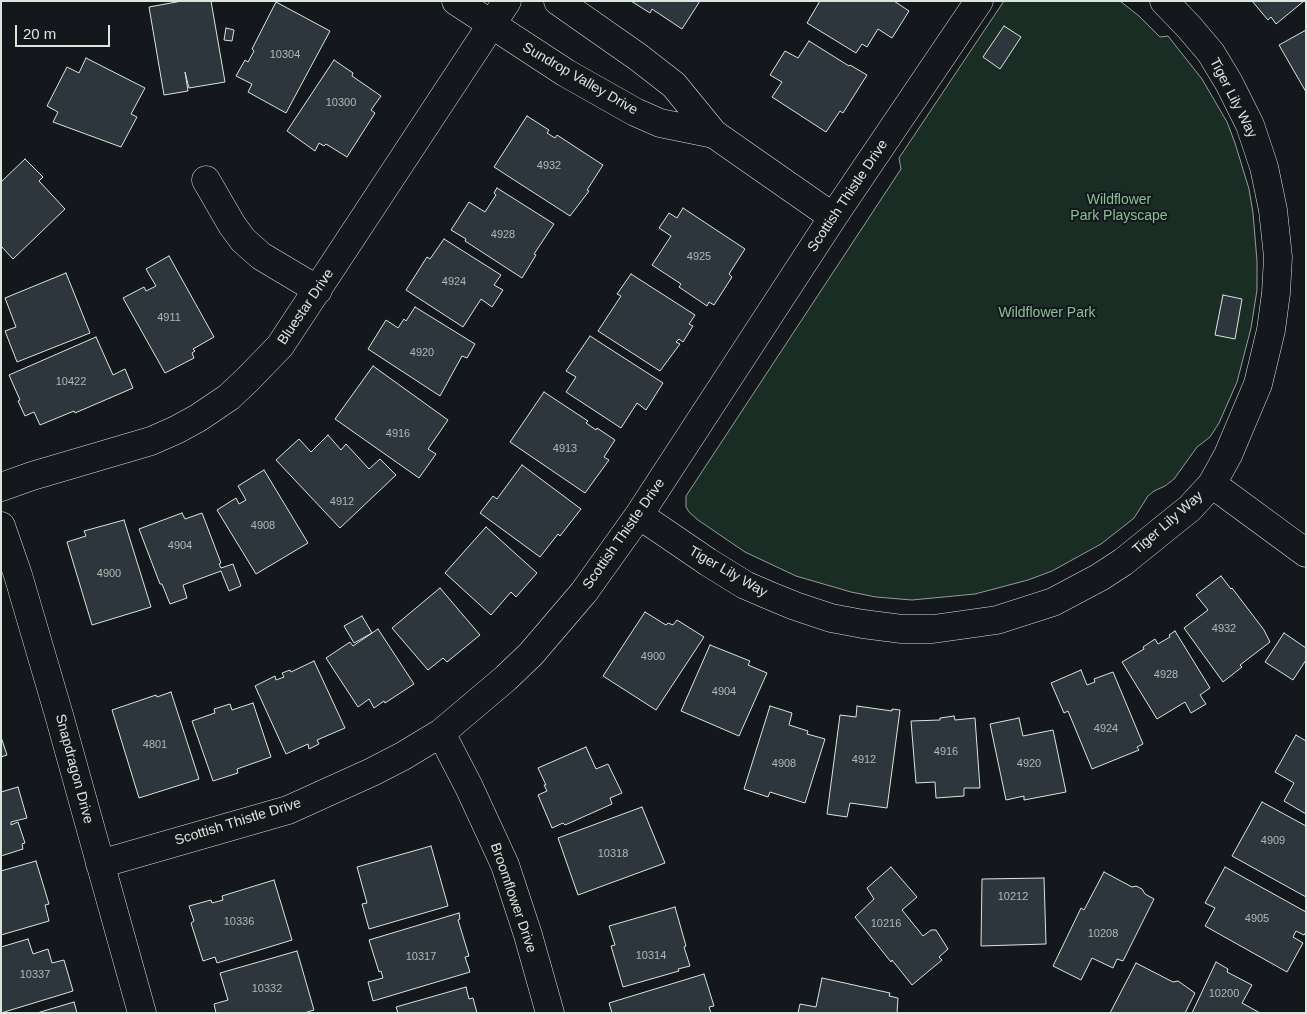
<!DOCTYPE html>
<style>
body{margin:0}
#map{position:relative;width:1307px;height:1014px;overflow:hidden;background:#14181c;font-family:Helvetica,sans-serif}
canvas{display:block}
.frame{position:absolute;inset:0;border:2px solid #d8e6dc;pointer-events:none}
.scale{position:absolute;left:15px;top:25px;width:95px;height:22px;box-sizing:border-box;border:2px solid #d8e6dc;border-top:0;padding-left:6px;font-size:15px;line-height:18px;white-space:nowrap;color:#d8e6dc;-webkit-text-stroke:4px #14181c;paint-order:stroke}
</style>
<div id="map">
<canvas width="1307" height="1014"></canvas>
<div class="frame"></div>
<div class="scale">20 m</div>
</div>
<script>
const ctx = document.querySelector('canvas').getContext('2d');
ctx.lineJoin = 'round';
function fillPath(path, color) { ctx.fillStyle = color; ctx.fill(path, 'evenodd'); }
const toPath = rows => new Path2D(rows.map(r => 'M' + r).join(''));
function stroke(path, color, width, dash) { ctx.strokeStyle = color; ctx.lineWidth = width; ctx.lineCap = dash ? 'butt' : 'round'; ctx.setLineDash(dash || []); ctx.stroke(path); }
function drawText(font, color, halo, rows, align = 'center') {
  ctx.font = font + ' Helvetica,sans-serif'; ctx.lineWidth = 4; ctx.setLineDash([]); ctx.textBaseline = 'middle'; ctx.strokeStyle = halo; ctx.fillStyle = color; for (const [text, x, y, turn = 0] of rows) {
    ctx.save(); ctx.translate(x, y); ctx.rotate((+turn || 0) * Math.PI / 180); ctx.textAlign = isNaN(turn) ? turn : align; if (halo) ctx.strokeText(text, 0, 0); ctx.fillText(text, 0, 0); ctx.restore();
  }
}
const green = toPath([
 [1004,1,1120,1,1139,16,1160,37,1168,36,1202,79,1227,122,1235,143,1249,189,1253,213,1257,261,1257,290,1251,328,1237,382,1219,423,1210,437,1197,447,1174,479,1165,486,1154,491,1148,496,1134,518,1124,526,1101,544,1052,571,1028,580,975,594,912,600,876,597,851,592,796,576,745,552,698,520,689,512,686,507,686,496,901,169,899,158,1004,1]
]);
fillPath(green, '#1a2d24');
stroke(green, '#939e99', 1);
const building = toPath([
 [182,1,211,1,225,82,189,88,185,72,188,91,164,95,149,7,182,1],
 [631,1,700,1,682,29,652,9,650,13,631,1],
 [820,1,894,1,909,11,892,38,878,29,867,47,862,44,856,53,807,23,820,1],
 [1252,1,1304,1,1276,24,1271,17,1268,20,1252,1],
 [276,2,330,31,286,113,248,92,252,84,236,76,245,60,248,62,254,51,252,49,276,2],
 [1004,26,1021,37,1000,69,983,57,1004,26],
 [226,28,234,30,232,41,224,40,226,28],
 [1306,30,1306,92,1279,45,1306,30],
 [809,41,849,66,850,65,867,75,843,113,840,111,826,132,772,97,782,82,770,75,785,51,798,58,809,41],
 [86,58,145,88,131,114,137,117,121,147,53,122,58,112,47,106,67,67,79,73,86,58],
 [334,60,353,73,352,76,381,96,371,110,375,113,347,157,326,144,324,146,319,143,315,151,287,131,334,60],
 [527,116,549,130,547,133,555,138,557,135,603,165,587,190,589,191,570,216,494,167,527,116],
 [25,159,43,177,39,181,65,209,13,259,1,246,1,182,25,159],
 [497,188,554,224,534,254,536,255,522,278,465,241,466,239,451,230,469,202,485,212,496,195,494,193,497,188],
 [683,208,745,249,729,274,732,277,714,305,709,302,707,306,679,287,681,284,652,265,671,236,659,228,669,213,677,218,683,208],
 [444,239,501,275,494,285,503,290,492,307,481,299,463,327,406,290,427,257,430,259,444,239],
 [169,256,214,337,193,349,195,351,192,353,194,358,165,373,123,298,144,287,146,291,156,286,146,269,169,256],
 [66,273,90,333,17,362,5,331,16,327,5,298,66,273],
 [631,274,695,315,689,324,693,326,683,342,679,339,676,342,680,344,660,371,598,331,621,296,617,294,631,274],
 [1223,295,1242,299,1235,339,1215,335,1223,295],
 [415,307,475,344,467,358,462,356,440,396,368,349,386,320,398,328,404,319,406,321,415,307],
 [590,336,663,383,646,410,637,403,621,428,566,392,576,377,566,371,590,336],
 [96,337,113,375,125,369,133,388,75,413,74,411,40,425,34,412,25,416,18,401,20,400,9,375,96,337],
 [373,366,448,420,428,449,436,454,419,478,335,419,373,366],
 [544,392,588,421,586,423,596,430,597,428,615,440,604,457,609,460,585,493,510,442,544,392],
 [328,435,341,450,346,444,369,469,380,459,396,475,340,528,276,460,299,439,311,452,328,435],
 [522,465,581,509,560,536,558,534,540,557,480,513,493,496,497,499,522,465],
 [264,470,308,543,256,574,217,510,236,498,239,504,246,500,238,486,264,470],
 [182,513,185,519,202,513,221,563,219,564,221,568,233,564,241,586,229,591,221,571,183,585,187,598,170,604,162,584,160,584,139,529,182,513],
 [124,520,151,607,92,625,67,542,86,536,84,531,124,520],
 [486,527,537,573,516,597,511,592,491,615,445,573,486,527],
 [1221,576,1231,589,1232,588,1264,630,1270,642,1240,665,1242,667,1223,682,1184,628,1208,610,1196,595,1221,576],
 [440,588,480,635,447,662,443,658,428,670,392,628,440,588],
 [645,612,666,625,668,623,673,625,677,620,704,637,656,710,603,676,645,612],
 [362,616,372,633,354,643,344,626,362,616],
 [378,629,414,684,385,703,384,701,374,708,369,699,358,707,326,658,350,642,353,646,378,629],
 [1175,631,1210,688,1200,695,1206,704,1191,713,1185,702,1157,719,1122,662,1144,649,1143,647,1155,639,1158,644,1170,637,1169,635,1175,631],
 [1284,633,1306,648,1306,660,1293,680,1265,662,1284,633],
 [710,645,750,661,748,665,767,673,739,736,681,711,710,645],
 [314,661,345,728,317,740,319,744,309,749,308,744,286,754,255,686,275,676,276,680,284,677,282,673,290,670,291,672,314,661],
 [1081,670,1087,685,1095,682,1094,679,1113,672,1143,744,1137,747,1139,750,1092,769,1068,711,1064,713,1051,683,1081,670],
 [171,692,199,779,139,798,112,710,156,695,157,697,171,692],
 [253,703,271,757,237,769,238,773,213,781,192,721,215,713,214,709,230,704,232,710,253,703],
 [770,706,792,713,789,725,808,731,807,734,825,739,805,803,770,792,768,797,744,789,770,706],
 [857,706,892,711,892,709,900,710,887,808,850,803,847,817,827,814,840,715,856,717,857,706],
 [954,716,955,720,975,718,980,788,964,788,964,796,936,798,935,782,916,783,911,721,940,720,940,718,954,716],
 [1019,718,1023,736,1053,730,1066,792,1024,800,1024,796,1006,800,990,724,1019,718],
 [1296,735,1306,741,1306,814,1284,801,1294,783,1275,772,1296,735],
 [1,737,7,755,1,757,1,737],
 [586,747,596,769,608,764,622,793,610,798,612,804,565,825,563,823,552,828,538,795,547,791,544,785,546,785,538,768,586,747],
 [18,787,27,818,11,822,11,825,18,822,25,843,22,844,23,849,1,856,1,792,18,787],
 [1262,802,1306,826,1306,897,1232,856,1262,802],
 [642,807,665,863,578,895,558,838,642,807],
 [431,846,448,906,369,929,362,904,367,903,357,867,431,846],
 [36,861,49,904,45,905,49,921,1,935,1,871,36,861],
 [891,867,917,897,902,910,923,936,931,930,936,930,948,949,939,957,942,960,912,985,892,960,891,962,855,917,874,899,867,888,891,867],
 [1225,867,1306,912,1306,932,1304,935,1296,931,1293,937,1303,943,1287,972,1205,926,1215,908,1205,903,1225,867],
 [1104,872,1132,887,1136,886,1142,889,1145,894,1154,899,1123,961,1117,959,1113,968,1092,958,1081,980,1053,966,1081,908,1084,910,1104,872],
 [1044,878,1046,944,981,946,982,879,1044,878],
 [274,880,292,940,217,963,215,957,203,961,191,923,194,921,189,906,211,900,212,903,223,900,222,896,274,880],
 [675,907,686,946,684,947,690,966,678,969,679,971,623,987,611,946,615,945,609,926,675,907],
 [459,913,460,919,458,920,469,956,465,957,470,972,373,1001,368,982,383,978,381,971,379,972,369,940,459,913],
 [28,939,33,954,48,949,52,963,64,960,73,991,1,1013,1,947,28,939],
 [297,951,314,1010,304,1013,216,1013,214,1004,228,1000,220,973,297,951],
 [1216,962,1228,969,1227,972,1252,985,1242,1003,1260,1013,1192,1013,1216,962],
 [1136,963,1173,982,1178,981,1195,993,1185,1013,1110,1013,1136,963],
 [704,974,714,1006,709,1007,711,1013,612,1013,609,1003,704,974],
 [822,978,890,993,889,996,898,998,897,1013,798,1013,800,1004,816,1007,822,978],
 [466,987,469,999,473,998,477,1013,398,1013,396,1007,466,987],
 [74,1002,77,1013,37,1013,74,1002]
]);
fillPath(building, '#2c363c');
stroke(building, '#d8e6dc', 1);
const minor = toPath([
 [456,1,566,73,635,112,660,123,714,134],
 [558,1,638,57,674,85,714,134,833,217],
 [206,180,232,225,243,240,261,256,318,290],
 [1212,484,1306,553],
 [1,487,32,476,151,441,176,430,198,418,229,397,248,379,280,346,507,1],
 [639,515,708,562,745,585,773,597,795,606,831,618,863,624,902,629,933,629,997,620,1053,602,1100,577,1123,562,1190,508,1212,484,1228,455,1258,384,1271,330,1276,293,1278,257,1273,210,1264,167,1250,125,1229,83,1211,53,1189,27,1164,1],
 [1,526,18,575,59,715,142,1013],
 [441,733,469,787,505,865,528,935,550,1013],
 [100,864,288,810,372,772,403,756,441,733,506,678,531,654,584,592,639,515,833,217,979,1]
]);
stroke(minor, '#d8e6dc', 29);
stroke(minor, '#14181c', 28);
drawText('11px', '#adbab4', null, [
 ["10304",285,55],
 ["10300",341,103],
 ["4932",549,166],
 ["4928",503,235],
 ["4925",699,257],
 ["4924",454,282],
 ["4911",169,318],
 ["4920",422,353],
 ["10422",71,382],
 ["4916",398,434],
 ["4913",565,449],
 ["4912",342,502],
 ["4908",263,526],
 ["4904",180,546],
 ["4900",109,574],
 ["4932",1224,629],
 ["4900",653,657],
 ["4928",1166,675],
 ["4904",724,692],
 ["4924",1106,729],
 ["4801",155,745],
 ["4916",946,752],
 ["4912",864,760],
 ["4908",784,764],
 ["4920",1029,764],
 ["4909",1273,841],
 ["10318",613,854],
 ["10212",1013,897],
 ["4905",1257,919],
 ["10336",239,922],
 ["10216",886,924],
 ["10208",1103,934],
 ["10314",651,956],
 ["10317",421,957],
 ["10337",35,975],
 ["10332",267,989],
 ["10200",1224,994]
]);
drawText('14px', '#d8e6dc', '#14181c', [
 ["Sundrop Valley Drive",580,79,30],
 ["Tiger Lily Way",1233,98,63],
 ["Scottish Thistle Drive",848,196,-56],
 ["Bluestar Drive",306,307,-56],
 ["Tiger Lily Way",1168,523,-41],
 ["Scottish Thistle Drive",624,534,-55],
 ["Tiger Lily Way",728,572,30],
 ["Snapdragon Drive",74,769,75],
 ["Scottish Thistle Drive",238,822,-17],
 ["Broomflower Drive",513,898,71]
]);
drawText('14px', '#8ac095', '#14181c', [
 ["Wildflower",1119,200],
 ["Park Playscape",1119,216],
 ["Wildflower Park",1047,313]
]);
</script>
